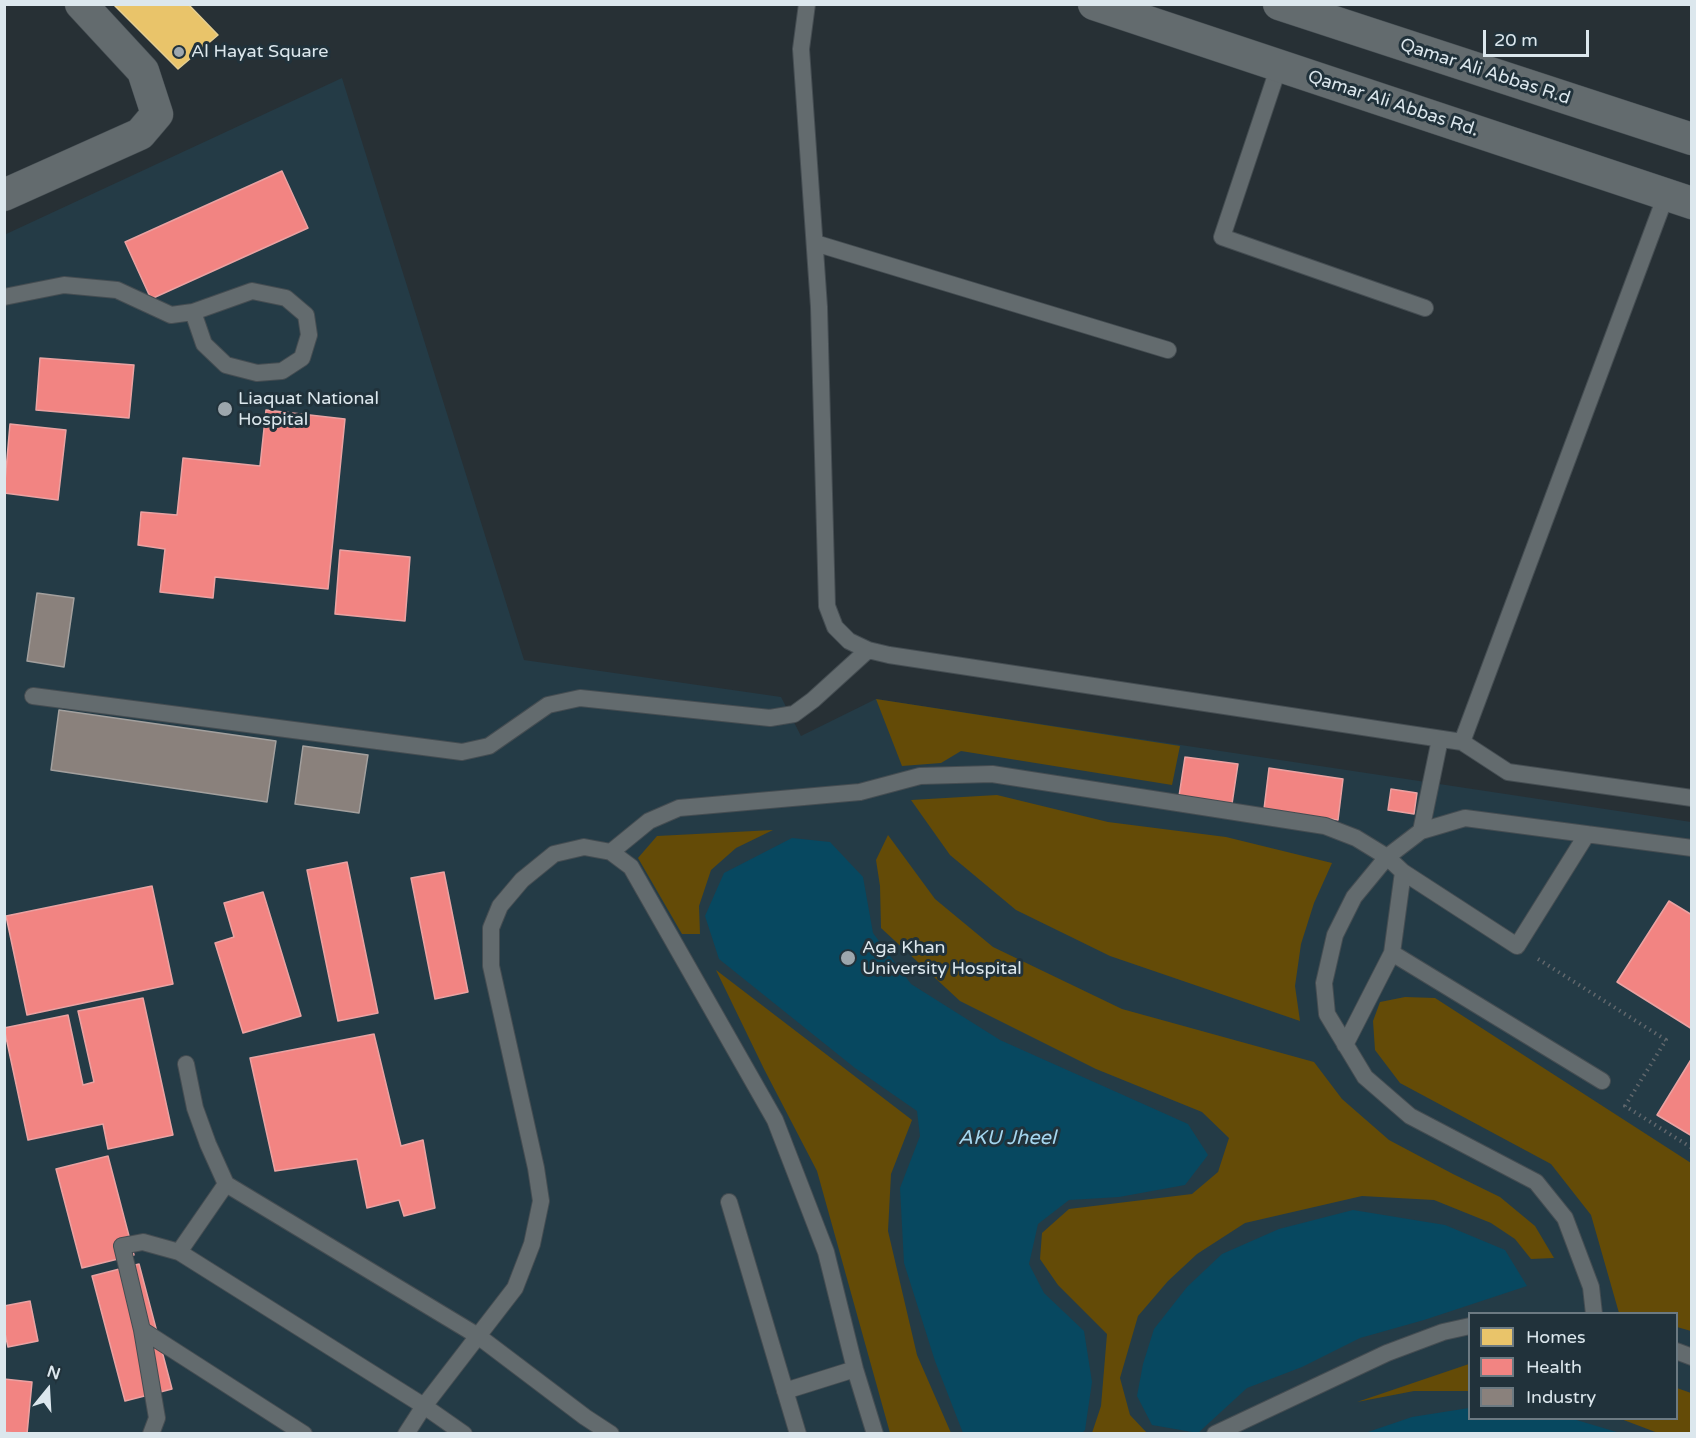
<!DOCTYPE html>
<style>
body{margin:0}
#map{position:relative;width:1696px;height:1438px;overflow:hidden;background:#273035;font-family:"Varela Round",sans-serif}
canvas{display:block}
.frame{position:absolute;inset:0;border:6px solid #dce7ed;pointer-events:none}
.legend{position:absolute;left:1468px;top:1312px;width:210px;height:108px;box-sizing:border-box;background:#21323b;border:2px solid #6c7a82;margin:0;padding:8px 10px;list-style:none;font-size:18px;color:#dce7ed}
.legend li{display:flex;align-items:center;gap:12px;height:30px}
.legend b{width:30px;border:2px solid #6c7a82}
.north{position:absolute;left:18px;top:1360px;width:60px;height:60px;-webkit-text-stroke:4px #21323b;paint-order:stroke;rotate:18deg;font-size:16px;font-weight:700;line-height:24px;text-align:center;color:#dce7ed}
.north::after{content:'';display:block;margin:auto;width:21px;height:27px;background:#dce7ed;clip-path:polygon(50% 0,100% 100%,50% 72%,0 100%)}
.scale{position:absolute;left:1483px;top:30px;width:106px;height:27px;box-sizing:border-box;border:3px solid #dce7ed;border-top:0;padding-left:8px;font-size:18px;line-height:21px;white-space:nowrap;color:#dce7ed;-webkit-text-stroke:4px #21323b;paint-order:stroke}
</style>
<div id="map">
<canvas width="1696" height="1438"></canvas>
<div class="frame"></div>
<ul class="legend">
<li><b style="height:16px;background:#e9c46a"></b>Homes</li>
<li><b style="height:16px;background:#f28482"></b>Health</li>
<li><b style="height:16px;background:#8a817c"></b>Industry</li>
</ul>
<div class="north">N</div>
<div class="scale">20 m</div>
</div>
<script>
const ctx = document.querySelector('canvas').getContext('2d');
ctx.lineJoin = 'round';
function fillPath(path, color) { ctx.fillStyle = color; ctx.fill(path, 'evenodd'); }
const toPath = rows => new Path2D(rows.map(r => 'M' + r).join(''));
function stroke(path, color, width, dash) { ctx.strokeStyle = color; ctx.lineWidth = width; ctx.lineCap = dash ? 'butt' : 'round'; ctx.setLineDash(dash || []); ctx.stroke(path); }
function drawText(font, color, halo, rows, align = 'center') {
  ctx.font = font + ' "Varela Round",sans-serif'; ctx.lineWidth = 6; ctx.setLineDash([]); ctx.textBaseline = 'middle'; ctx.strokeStyle = halo; ctx.fillStyle = color; for (const [text, x, y, turn = 0] of rows) {
    ctx.save(); ctx.translate(x, y); ctx.rotate((+turn || 0) * Math.PI / 180); ctx.textAlign = isNaN(turn) ? turn : align; if (halo) ctx.strokeText(text, 0, 0); ctx.fillText(text, 0, 0); ctx.restore();
  }
}
fillPath(toPath([
 [342,78,524,660,781,697,801,736,876,699,1691,822,1691,1433,5,1433,4,235],
 [1470,1314,1676,1314,1676,1418,1470,1418]
]), '#243b46');
fillPath(toPath([
 [876,699,1180,746,1172,785,961,751,941,763,902,766],
 [997,795,1108,822,1226,837,1332,863,1314,903,1301,944,1295,986,1300,1021,1110,956,1016,910,950,855,911,800],
 [773,830,736,848,711,870,699,906,700,934,682,934,638,858,657,836],
 [888,835,935,899,993,947,1122,1009,1314,1062,1342,1099,1389,1140,1453,1174,1500,1197,1535,1226,1554,1258,1531,1259,1515,1239,1491,1223,1434,1200,1362,1196,1245,1223,1197,1254,1168,1281,1138,1316,1120,1378,1130,1415,1147,1433,1092,1433,1101,1406,1107,1334,1058,1285,1040,1259,1042,1233,1069,1209,1192,1194,1218,1172,1229,1138,1202,1112,1096,1069,960,1001,881,928,880,886,876,860],
 [716,970,912,1120,891,1174,888,1231,917,1355,951,1433,890,1433,817,1171,764,1069],
 [1405,997,1435,998,1691,1163,1691,1331,1677,1327,1676,1314,1619,1313,1591,1215,1551,1164,1400,1083,1375,1050,1373,1021,1380,1002],
 [1469,1364,1469,1391,1414,1391,1357,1402],
 [1677,1388,1691,1393,1691,1433,1658,1433,1621,1419,1676,1418]
]), '#644b07');
fillPath(toPath([
 [792,838,830,842,863,877,873,933,911,984,1000,1040,1188,1124,1208,1155,1185,1185,1119,1197,1069,1200,1038,1224,1029,1264,1044,1293,1084,1331,1092,1382,1085,1430,1082,1433,963,1433,935,1361,904,1263,900,1188,920,1136,917,1111,855,1068,719,959,705,916,724,873],
 [1353,1210,1445,1225,1505,1250,1527,1286,1424,1320,1360,1338,1302,1367,1247,1388,1198,1433,1152,1425,1137,1396,1143,1364,1154,1329,1187,1287,1222,1254,1279,1229],
 [1469,1408,1470,1418,1573,1419,1620,1433,1365,1433,1412,1417]
]), '#074860');
const homes = toPath([
 [113,4,188,4,218,35,178,69,113,4]
]);
fillPath(homes, '#e9c46a');
stroke(homes, '#e5ce91', 1.5);
const health = toPath([
 [282,171,308,228,151,299,125,242,282,171],
 [40,358,134,365,129,418,36,410,40,358],
 [266,410,345,419,328,589,215,577,213,598,160,592,165,549,138,545,141,512,177,515,183,458,260,466,266,410],
 [10,424,66,430,58,500,4,493,10,424],
 [340,550,410,557,405,621,335,614,340,550],
 [1185,757,1238,764,1232,804,1179,796,1185,757],
 [1269,768,1343,779,1338,820,1264,809,1269,768],
 [1391,789,1417,793,1414,814,1388,810,1391,789],
 [347,862,378,1013,338,1021,307,870,347,862],
 [444,872,468,992,435,999,411,878,444,872],
 [152,886,173,984,27,1015,6,916,152,886],
 [263,892,301,1016,243,1033,215,943,234,937,224,903,263,892],
 [1669,901,1692,915,1692,1029,1617,982,1669,901],
 [143,998,173,1135,108,1149,103,1124,28,1140,4,1028,68,1015,83,1085,94,1082,78,1011,143,998],
 [374,1034,401,1146,423,1140,435,1208,404,1216,399,1200,367,1208,357,1159,275,1171,250,1058,374,1034],
 [1692,1058,1692,1136,1657,1115,1692,1058],
 [108,1156,134,1255,82,1268,56,1169,108,1156],
 [139,1264,172,1389,125,1401,92,1276,139,1264],
 [30,1301,38,1341,8,1347,4,1329,4,1306,30,1301],
 [4,1379,32,1382,27,1434,4,1432,4,1379]
]);
fillPath(health, '#f28482');
stroke(health, '#eba2a2', 1.5);
const industry = toPath([
 [37,593,74,598,64,667,27,661,37,593],
 [59,710,276,741,267,802,51,770,59,710],
 [303,746,368,755,359,813,295,804,303,746]
]);
fillPath(industry, '#8a817c');
stroke(industry, '#a3a09e', 1.5);
const lane = toPath([
 [807,4,801,49,819,307,827,606,835,627,849,641,868,650,889,655,1462,742,1508,772,1692,798],
 [1279,66,1222,237,1425,308],
 [815,243,1168,350],
 [4,297,64,285,117,290,171,315,193,312,252,291,286,298,306,315,309,335,302,358,282,371,257,373,226,365,204,344,193,312],
 [33,696,462,752,489,746,548,705,580,698,770,718,794,714,813,700,868,650],
 [1462,742,1666,195],
 [1421,831,1440,739],
 [611,852,649,821,679,808,860,792,920,776,992,774,1325,826,1356,838,1387,857,1403,872,1517,946,1587,834],
 [1392,953,1602,1081],
 [1345,1045,1392,953,1403,872],
 [186,1064,195,1108,208,1144,226,1184,478,1336,585,1417,611,1434],
 [226,1184,179,1252,424,1406,464,1434],
 [729,1202,798,1434],
 [1594,1314,1591,1287,1565,1218,1536,1182,1410,1116,1365,1077,1327,1014,1324,983,1335,935,1354,897,1387,857,1421,831,1465,818,1692,848],
 [142,1330,304,1434],
 [1676,1351,1692,1357],
 [785,1391,855,1369],
 [151,1434,157,1418,142,1330,122,1246,143,1242,179,1252],
 [406,1434,424,1406,515,1288,532,1244,541,1201,536,1168,491,966,491,928,500,906,522,880,554,854,584,847,611,852,631,867,775,1120,826,1252,855,1369,875,1434],
 [1215,1434,1387,1353,1443,1332,1470,1326]
]);
const street = toPath([
 [1094,4,1692,203],
 [1279,4,1692,139],
 [4,195,140,134,157,114,143,71,81,4]
]);
stroke(lane, '#454d52', 18);
stroke(street, '#454d52', 33);
stroke(toPath([
 [1538,959,1666,1040,1625,1106,1692,1148]
]), '#61676c', 4, [1.5, 4.5]);
stroke(lane, '#636b6e', 16);
stroke(street, '#636b6e', 32);
for (const [x, y, r, color] of [
 [179,52,6,"#9da7ad"],
 [225,409,8,"#9da7ad"],
 [848,958,8,"#9da7ad"]
]) { const dot = new Path2D(); dot.arc(x, y, r, 0, 2 * Math.PI); ctx.fillStyle = color; ctx.fill(dot); stroke(dot, '#21323b', 2); }
drawText('18px', '#dce7ed', '#21323b', [
 ["Al Hayat Square",191,52],
 ["Liaquat National",238,399],
 ["Hospital",238,420],
 ["Aga Khan",862,948],
 ["University Hospital",862,969]
], 'left');
drawText('18px', '#dce7ed', '#21323b', [
 ["Qamar Ali Abbas R.d",1485,72,18],
 ["Qamar Ali Abbas Rd.",1393,104,18]
]);
drawText('italic 20px', '#a4d6ef', '#21323b', [
 ["AKU Jheel",1007,1139]
]);
</script>
